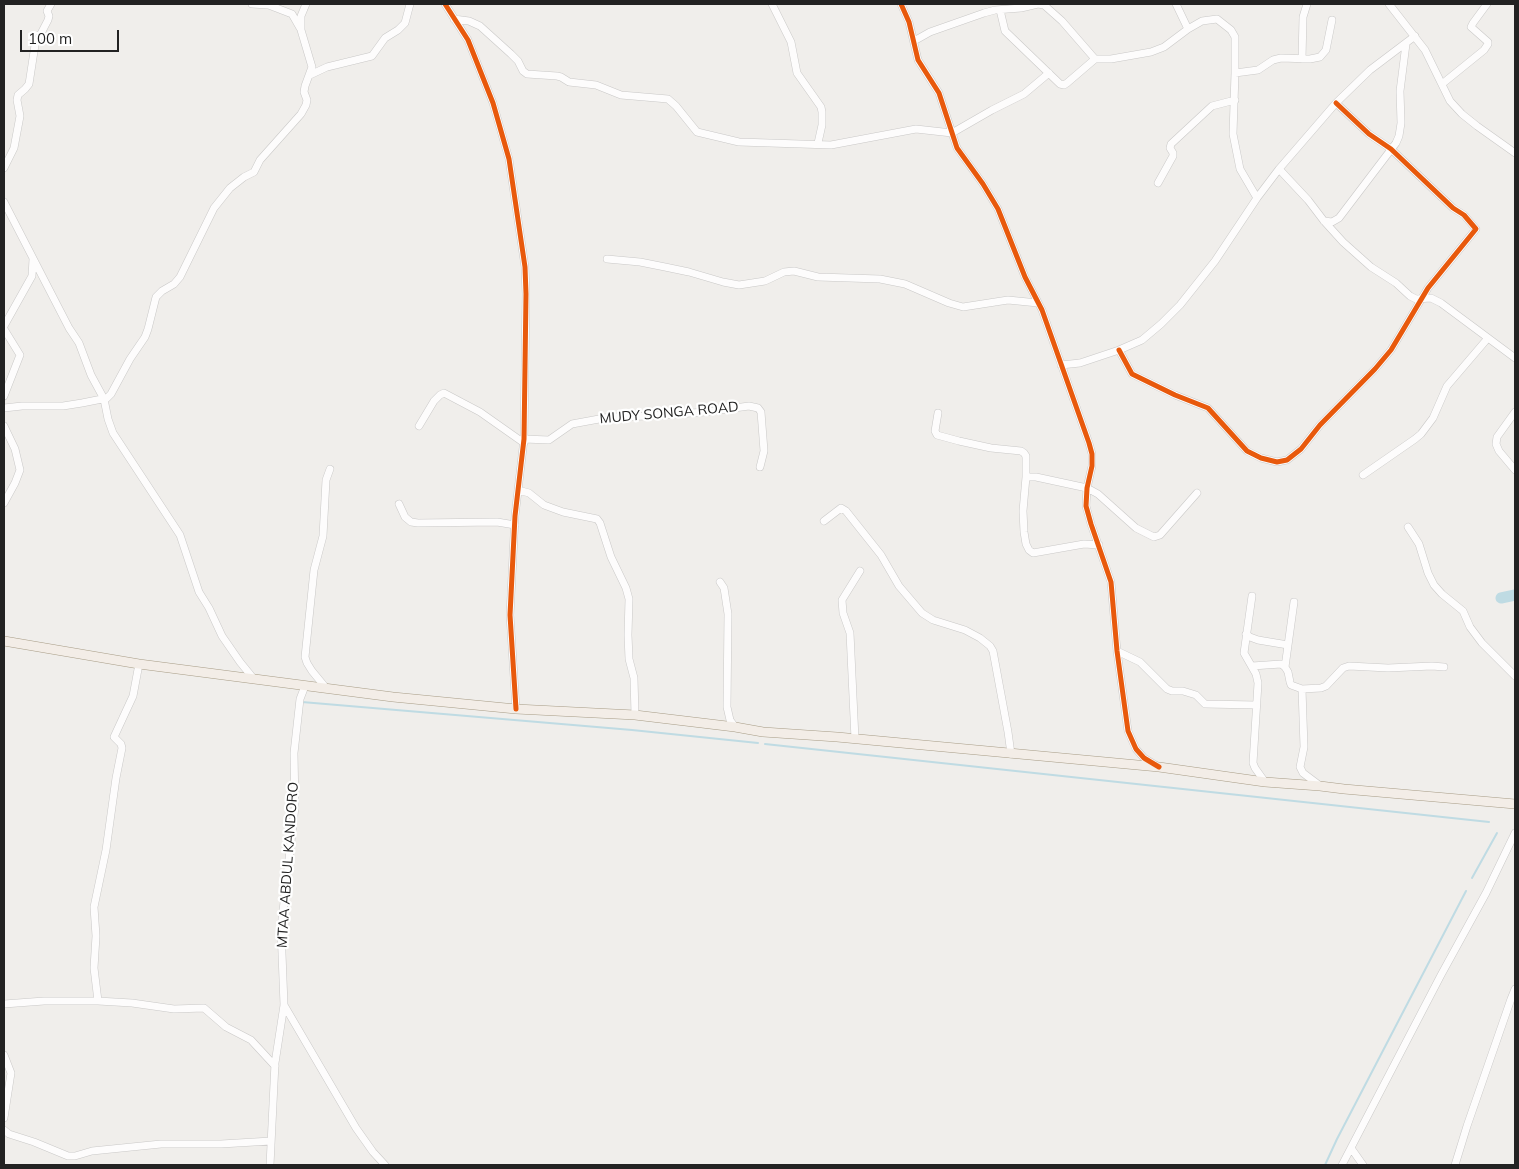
<!DOCTYPE html>
<style>
body{margin:0}
#map{position:relative;width:1519px;height:1169px;overflow:hidden;background:#f0eeeb;font-family:Mulish,sans-serif}
canvas{display:block}
.frame{position:absolute;inset:0;border:5px solid #222;pointer-events:none}
.scale{position:absolute;left:20px;top:30px;width:99px;height:22px;box-sizing:border-box;border:2px solid #222;border-top:0;padding-left:6px;font-size:15px;line-height:18px;white-space:nowrap;color:#222;-webkit-text-stroke:4px #fff;paint-order:stroke}
</style>
<div id="map">
<canvas width="1519" height="1169"></canvas>
<div class="frame"></div>
<div class="scale">100 m</div>
</div>
<script>
const ctx = document.querySelector('canvas').getContext('2d');
ctx.lineJoin = 'round';
const toPath = rows => new Path2D(rows.map(r => 'M' + r).join(''));
function stroke(path, color, width, dash) { ctx.strokeStyle = color; ctx.lineWidth = width; ctx.lineCap = dash ? 'butt' : 'round'; ctx.setLineDash(dash || []); ctx.stroke(path); }
function drawText(font, color, halo, rows, align = 'center') {
  ctx.font = font + ' Mulish,sans-serif'; ctx.lineWidth = 4.5; ctx.setLineDash([]); ctx.textBaseline = 'middle'; ctx.strokeStyle = halo; ctx.fillStyle = color; for (const [text, x, y, turn = 0] of rows) {
    ctx.save(); ctx.translate(x, y); ctx.rotate((+turn || 0) * Math.PI / 180); ctx.textAlign = isNaN(turn) ? turn : align; if (halo) ctx.strokeText(text, 0, 0); ctx.fillText(text, 0, 0); ctx.restore();
  }
}
stroke(toPath([
 [302,702,632,730,758,743],
 [765,744,1489,822],
 [1472,878,1497,833],
 [1325,1165,1337,1139,1466,891]
]), '#bfdbe3', 2);
stroke(toPath([
 [1501,598,1515,595]
]), '#bfdbe3', 11);
const minor = toPath([
 [252,4,268,5],
 [266,4,292,14,300,28],
 [445,4,468,40,493,103,509,159,525,267,526,294,524,439,515,516,510,615,516,709],
 [772,4,791,42,797,73,821,107,822,112,822,125,818,143],
 [901,4,909,22,918,60,939,93,957,148,983,184,998,209,1025,277,1042,310,1089,443,1092,454,1092,466,1087,488,1086,506,1091,524,1111,582,1117,651,1128,731,1136,749,1144,758,1157,766],
 [1176,4,1188,29],
 [1389,4,1425,50,1450,101,1462,114,1477,126,1515,153],
 [1000,10,1005,31,1060,84,1064,85,1067,83,1095,59],
 [454,19,469,21,480,26,511,54,518,61,523,71,527,74,557,76,561,77,569,82,596,85,621,95,668,99,676,106,697,132,739,142,831,145,916,129,952,133,992,110,1024,94,1049,73],
 [914,41,930,32,984,13,995,10,1021,8,1038,4,1044,5,1062,21,1095,59,1111,59,1151,52,1164,47,1188,29,1202,21,1217,19,1231,30,1235,37,1235,73,1233,134,1240,169,1257,198],
 [1302,59,1303,17,1307,4],
 [1235,73,1258,70,1273,60,1281,58,1310,59,1320,57,1326,50,1332,20],
 [310,75,327,67,372,56,385,38,398,30,405,23,410,4],
 [1442,84,1484,50,1488,44,1488,42,1471,27,1473,23,1487,4],
 [4,168,14,148,20,116,17,100,18,95,25,89,29,84,35,45,48,20,49,16,47,11,51,4],
 [1279,169,1308,200,1324,221,1343,242,1371,267,1396,283,1410,296,1416,299,1431,298,1441,303,1515,358],
 [1158,183,1173,156,1173,153,1170,148,1171,144,1212,106,1235,100],
 [4,202,69,328,79,343,91,375,104,399,108,419,113,433,180,535,199,592,209,608,222,636,240,662,253,678],
 [1324,221,1332,222,1339,218,1396,143,1399,136,1401,123,1400,91,1406,44],
 [607,259,640,262,665,267,689,272,723,282,739,285,765,281,784,272,794,271,818,277,880,279,905,284,949,303,963,307,1008,300,1038,303],
 [4,326,32,276,33,259],
 [4,329,20,355,4,396],
 [1119,350,1132,374,1175,395,1208,408,1247,451,1261,458,1277,462,1287,460,1301,449,1320,425,1375,369,1391,350,1428,288,1476,229,1464,215,1453,208,1391,149,1369,134,1336,103],
 [1061,365,1080,363,1119,350,1142,340,1161,324,1180,305,1215,261,1257,198,1279,169,1336,103,1370,70,1415,36],
 [4,408,22,406,63,406,82,403,107,398,111,394,130,359,145,337,148,329,156,297,162,291,174,284,180,277,214,208,230,188,244,177,254,172,260,160,301,114,306,105,307,100,304,92,305,86,312,67,301,30,301,16,306,4],
 [1515,412,1497,437,1496,444,1499,451,1515,470],
 [938,413,935,431,937,435,959,441,991,448,1021,451,1024,453,1026,456,1026,477,1023,511,1024,532,1026,544,1029,550,1033,553,1084,544,1099,545],
 [4,426,15,449,20,470,15,483,4,503],
 [419,426,434,401,440,395,444,393,480,412,524,443],
 [524,439,549,440,572,424,610,417,650,416,705,412,749,406,758,408,761,412,764,451,760,467],
 [1363,475,1415,439,1421,434,1433,418,1447,386,1488,338],
 [1026,477,1036,477,1087,488,1098,494,1136,528,1154,537,1160,535,1197,493],
 [518,490,529,493,544,505,563,512,597,519,600,523,611,557,626,588,629,599,628,635,629,659,634,678,635,715],
 [399,504,405,517,411,522,418,523,497,522,515,525],
 [824,521,841,508,846,511,881,555,899,586,922,613,933,620,965,630,980,638,990,646,993,651,1008,732,1011,754],
 [1408,527,1419,544,1428,573,1434,585,1442,594,1463,611,1470,627,1482,643,1515,676],
 [720,582,724,588,728,614,727,707,730,720,735,727],
 [1252,596,1244,653,1256,674,1258,683,1253,763,1255,768,1265,782],
 [1246,634,1250,637,1258,640,1288,645],
 [1117,651,1140,662,1167,689,1172,691,1183,691,1196,695,1205,704,1256,705],
 [1252,666,1281,664,1285,667,1288,672,1290,682,1291,685,1302,689,1321,688,1326,686,1343,668,1349,666,1388,668,1432,666,1444,667],
 [1285,667,1294,602],
 [326,688,312,671,307,663,305,657,314,570,323,536,326,480,330,469],
 [1302,689,1304,747,1300,767,1303,773,1319,785],
 [855,739,850,633,843,613,842,600,860,571],
 [98,1001,94,968,96,936,94,907,106,850,116,778,122,748,121,744,114,737,133,696,139,664],
 [4,1004,44,1001,98,1001,132,1003,174,1009,204,1008,226,1027,251,1040,275,1066],
 [284,1005,356,1128,373,1152,385,1165],
 [4,1055,11,1073,4,1118],
 [4,1130,9,1134,34,1142,68,1156,75,1156,92,1151,161,1144,221,1144,271,1141],
 [1351,1148,1363,1165],
 [270,1165,275,1063,284,1005,281,928,295,807,294,753,300,699,305,686],
 [1342,1165,1441,975,1486,893,1515,833],
 [1455,1165,1467,1126,1511,999,1515,989]
]);
const major = toPath([
 [4,641,139,664,393,697,516,709,635,715,735,727,763,732,837,737,1159,767,1265,782,1320,786,1344,789,1515,804]
]);
stroke(minor, '#c9c8c7', 8);
stroke(major, '#a79c86', 10);
stroke(minor, '#fdfcfc', 7);
stroke(major, '#f3ede7', 9);
stroke(toPath([
 [445,4,468,40,493,103,509,159,525,267,526,294,524,439,515,516,510,615,516,709],
 [901,4,909,22,918,60,939,93,957,148,983,184,998,209,1025,277,1042,310,1089,443,1092,454,1092,466,1087,488,1086,506,1091,524,1111,582,1117,651,1128,731,1136,749,1144,758,1159,767],
 [1119,350,1132,374,1175,395,1208,408,1247,451,1261,458,1277,462,1287,460,1301,449,1320,425,1375,369,1391,350,1428,288,1476,229,1464,215,1453,208,1391,149,1369,134,1336,103]
]), '#e8590c', 5);
drawText('14px', '#222', '#fff', [
 ["MUDY SONGA ROAD",669,413,-5],
 ["MTAA ABDUL KANDORO",288,865,-86]
]);
</script>
